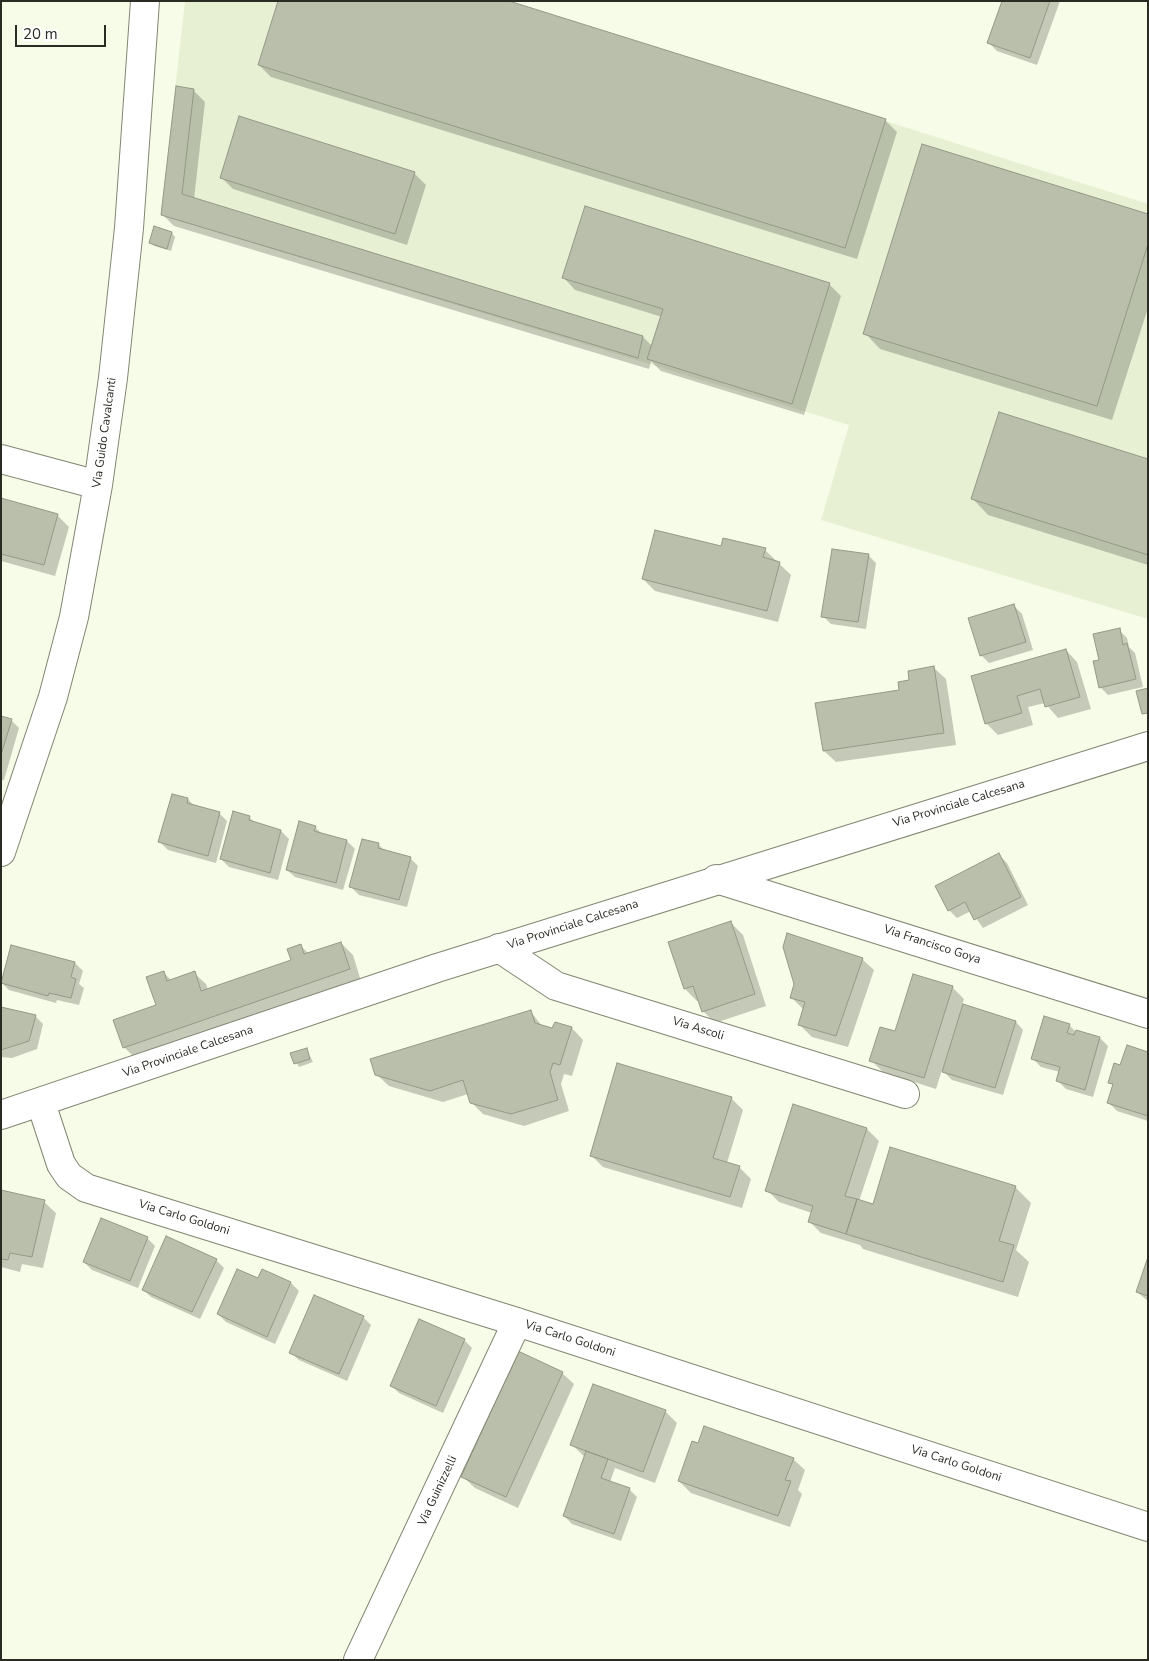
<!DOCTYPE html>
<style>
body{margin:0}
#map{position:relative;width:1149px;height:1661px;overflow:hidden;background:#f6fce7;font-family:"Nunito Sans",sans-serif}
canvas{display:block}
.frame{position:absolute;inset:0;border:2px solid #2a2c24;pointer-events:none}
.scale{position:absolute;left:15px;top:25px;width:91px;height:22px;box-sizing:border-box;border:2px solid #2a2c24;border-top:0;padding-left:6px;font-size:15px;line-height:18px;white-space:nowrap;color:#2a2c24;-webkit-text-stroke:4px #fff;paint-order:stroke}
</style>
<div id="map">
<canvas width="1149" height="1661"></canvas>
<div class="frame"></div>
<div class="scale">20 m</div>
</div>
<script>
const ctx = document.querySelector('canvas').getContext('2d');
ctx.lineJoin = 'round';
function fillPath(path, color) { ctx.fillStyle = color; ctx.fill(path, 'evenodd'); }
const toPath = rows => new Path2D(rows.map(r => 'M' + r).join(''));
function stroke(path, color, width, dash) { ctx.strokeStyle = color; ctx.lineWidth = width; ctx.lineCap = dash ? 'butt' : 'round'; ctx.setLineDash(dash || []); ctx.stroke(path); }
function drawText(font, color, halo, rows, align = 'center') {
  ctx.font = font + ' "Nunito Sans",sans-serif'; ctx.lineWidth = 4.5; ctx.setLineDash([]); ctx.textBaseline = 'middle'; ctx.strokeStyle = halo; ctx.fillStyle = color; for (const [text, x, y, turn = 0] of rows) {
    ctx.save(); ctx.translate(x, y); ctx.rotate((+turn || 0) * Math.PI / 180); ctx.textAlign = isNaN(turn) ? turn : align; if (halo) ctx.strokeText(text, 0, 0); ctx.fillText(text, 0, 0); ctx.restore();
  }
}
fillPath(toPath([
 [185,1,506,1,1148,204,1148,619,821,520,849,425,161,215]
]), '#e8f0d4');
fillPath(toPath([
 [1004,1,1060,1,1037,65,997,51,989,43],
 [259,65,885,120,897,132,857,259,271,77],
 [193,90,205,102,194,199,643,337,653,347,662,317,575,290,564,278,829,284,841,296,804,415,661,371,651,361,649,369,174,226,162,214],
 [414,173,426,185,407,245,233,189,221,177],
 [1148,216,1148,308,1112,420,880,349,865,333],
 [155,228,172,233,175,237,171,251,154,246,151,242],
 [1148,460,1148,565,988,515,973,499],
 [1,500,57,515,69,527,55,576,1,561],
 [722,548,765,550,791,575,778,622,655,591,643,579],
 [868,555,876,563,866,629,831,624,823,616],
 [1014,606,1022,614,1033,650,989,663,981,655],
 [1119,630,1127,638,1129,647,1135,653,1143,687,1108,695,1100,687,1101,661],
 [1066,650,1077,662,1091,709,1058,718,1045,703,1028,707,1033,725,998,735,986,723],
 [934,668,946,679,956,745,836,762,824,751,901,691,910,681],
 [1,717,11,720,19,728,4,780,1,780],
 [173,795,188,799,195,807,219,813,227,821,216,863,168,850,160,842],
 [249,817,256,824,281,831,289,839,278,880,229,867,221,859],
 [315,827,323,835,347,841,355,849,343,890,295,877,287,870],
 [379,845,386,852,410,858,418,866,407,907,359,895,351,887],
 [999,855,1007,863,1028,905,983,928,971,911,957,918,949,910,937,886],
 [731,923,743,935,766,1006,715,1023,703,1011,699,1000,697,1001,685,989,670,943],
 [341,943,353,955,361,981,136,1059,124,1047,158,1006,164,973,171,980,194,973,206,984,208,990,292,961,300,945,309,954],
 [12,946,75,963,83,971,79,984,84,988,79,1005,57,1000,56,1003,9,990,2,983],
 [862,959,874,970,848,1047,812,1037,800,1025,804,1010,791,997],
 [952,987,964,999,962,1005,1016,1022,1023,1030,1003,1095,952,1080,942,1070,936,1089,883,1072,871,1060],
 [1,1009,35,1016,43,1024,37,1049,12,1058,1,1057],
 [530,1011,543,1027,553,1030,572,1028,583,1040,572,1076,564,1074,561,1084,569,1111,524,1126,483,1114,471,1102,468,1094,443,1102,389,1086,376,1074],
 [1069,1025,1075,1031,1100,1038,1108,1046,1093,1097,1066,1089,1058,1081,1060,1072,1041,1067,1033,1059],
 [306,1049,313,1062,299,1067,292,1054],
 [1148,1053,1148,1121,1117,1111,1109,1103,1114,1087,1109,1082,1121,1066],
 [731,1098,743,1110,727,1163,739,1167,751,1179,742,1208,603,1167,591,1155],
 [794,1106,867,1129,879,1141,859,1201,874,1206,1015,1187,1031,1203,1016,1250,1029,1262,1018,1297,863,1249,860,1245,821,1233,809,1221,812,1213,779,1202,767,1190],
 [1,1192,44,1202,56,1213,43,1268,22,1264,20,1272,1,1267],
 [147,1238,155,1246,138,1288,92,1270,84,1262],
 [216,1260,224,1268,200,1319,151,1297,143,1289],
 [1148,1261,1148,1301,1137,1292],
 [263,1271,291,1283,299,1291,275,1344,226,1322,218,1314,259,1280],
 [315,1297,363,1317,371,1325,347,1381,299,1360,291,1353],
 [464,1340,472,1348,443,1413,399,1393,391,1385],
 [562,1373,574,1384,518,1508,475,1488,463,1477],
 [665,1411,677,1423,655,1483,615,1468,610,1482,629,1489,637,1497,621,1541,572,1524,564,1516,585,1457,572,1445],
 [793,1459,805,1470,798,1490,802,1494,790,1527,691,1493,679,1481]
]), '#0003');
const building = toPath([
 [278,1,509,1,886,119,845,248,258,65,278,1],
 [1002,1,1050,1,1030,58,987,43,1002,1],
 [176,86,194,89,182,194,643,336,638,358,161,215,176,86],
 [239,116,415,172,395,234,220,178,239,116],
 [922,144,1148,214,1148,244,1097,406,863,334,922,144],
 [585,206,830,283,792,404,647,359,663,309,562,278,585,206],
 [154,226,172,232,167,249,149,243,154,226],
 [999,412,1148,459,1148,555,971,499,999,412],
 [1,498,58,514,44,565,1,554,1,498],
 [655,530,721,546,723,538,766,548,763,557,780,562,767,611,642,579,655,530],
 [832,549,869,554,858,622,821,617,832,549],
 [1014,604,1026,642,980,656,968,618,1014,604],
 [1120,628,1123,645,1127,643,1136,679,1099,688,1093,661,1099,660,1093,634,1120,628],
 [1066,649,1080,697,1045,707,1040,689,1017,696,1022,713,985,724,971,676,1066,649],
 [934,666,944,733,823,751,815,703,899,690,898,682,909,680,908,671,934,666],
 [1148,688,1148,713,1142,714,1136,691,1148,688],
 [1,716,12,719,1,755,1,716],
 [172,794,188,798,187,803,220,812,208,856,158,842,172,794],
 [233,811,250,816,249,820,281,830,270,873,220,859,233,811],
 [299,821,316,826,314,831,347,840,336,883,286,870,299,821],
 [362,839,379,843,378,848,411,857,399,900,349,887,362,839],
 [999,853,1021,897,974,920,965,902,948,911,935,886,999,853],
 [731,921,755,994,702,1012,693,986,684,989,668,942,731,921],
 [787,933,863,958,836,1036,798,1025,805,1002,790,998,794,984,783,947,787,933],
 [341,942,350,969,123,1048,113,1020,156,1005,146,977,164,971,167,981,195,971,201,991,291,960,287,949,301,944,304,954,341,942],
 [11,945,75,962,71,977,76,979,71,998,49,993,48,996,1,983,11,945],
 [913,974,953,986,924,1078,869,1061,880,1027,895,1031,913,974],
 [963,1004,1016,1021,995,1088,942,1072,963,1004],
 [1,1007,36,1015,29,1041,1,1050,1,1007],
 [531,1010,535,1023,552,1028,555,1022,572,1027,560,1065,553,1063,550,1072,558,1100,511,1114,470,1103,463,1080,430,1091,375,1075,370,1059,531,1010],
 [1044,1016,1070,1024,1067,1033,1074,1035,1076,1030,1100,1037,1085,1090,1056,1081,1060,1067,1031,1059,1044,1016],
 [1127,1045,1148,1052,1148,1116,1107,1103,1113,1084,1108,1083,1114,1063,1120,1065,1127,1045],
 [307,1048,310,1059,294,1064,290,1053,307,1048],
 [617,1063,732,1097,713,1158,740,1166,730,1197,590,1156,617,1063],
 [793,1104,867,1128,845,1196,857,1199,846,1234,808,1222,813,1206,765,1191,793,1104],
 [890,1147,1016,1186,999,1241,1014,1245,1003,1282,846,1234,857,1199,873,1204,890,1147],
 [1,1190,45,1200,32,1257,10,1253,8,1260,1,1259,1,1190],
 [101,1218,148,1237,130,1281,83,1262,101,1218],
 [166,1236,217,1259,192,1312,142,1290,166,1236],
 [1148,1257,1148,1296,1136,1292,1148,1257],
 [237,1269,258,1278,262,1269,291,1282,267,1337,217,1314,237,1269],
 [314,1295,364,1316,339,1374,289,1353,314,1295],
 [419,1319,465,1339,436,1406,390,1386,419,1319],
 [518,1351,563,1372,506,1497,461,1477,518,1351],
 [593,1384,666,1410,643,1472,570,1445,593,1384],
 [704,1426,794,1458,785,1480,791,1481,778,1516,678,1481,692,1441,698,1443,704,1426],
 [586,1451,608,1459,601,1478,630,1488,614,1534,563,1516,586,1451]
]);
fillPath(building, '#babfab');
stroke(building, '#949986', 1);
const street = toPath([
 [1,459,98,485],
 [1,852,53,697,74,617,98,485,113,378,129,228,145,1],
 [716,879,1148,1014],
 [499,948,556,986,905,1094],
 [41,1103,61,1164,69,1176,86,1188,517,1322,1148,1527],
 [358,1660,517,1322]
]);
const secondary = toPath([
 [1,1115,437,968,1148,746]
]);
stroke(street, '#818673', 30);
stroke(secondary, '#818673', 30);
stroke(street, '#fff', 28);
stroke(secondary, '#fff', 28);
drawText('12px', '#2a2c24', '#fff', [
 ["Via Guido Cavalcanti",105,433,-82],
 ["Via Provinciale Calcesana",959,804,-17],
 ["Via Provinciale Calcesana",573,925,-18],
 ["Via Francisco Goya",932,945,18],
 ["Via Ascoli",698,1029,17],
 ["Via Provinciale Calcesana",188,1052,-19],
 ["Via Carlo Goldoni",184,1218,17],
 ["Via Carlo Goldoni",570,1339,18],
 ["Via Carlo Goldoni",956,1464,18],
 ["Via Guinizzelli",438,1491,-65]
]);
</script>
